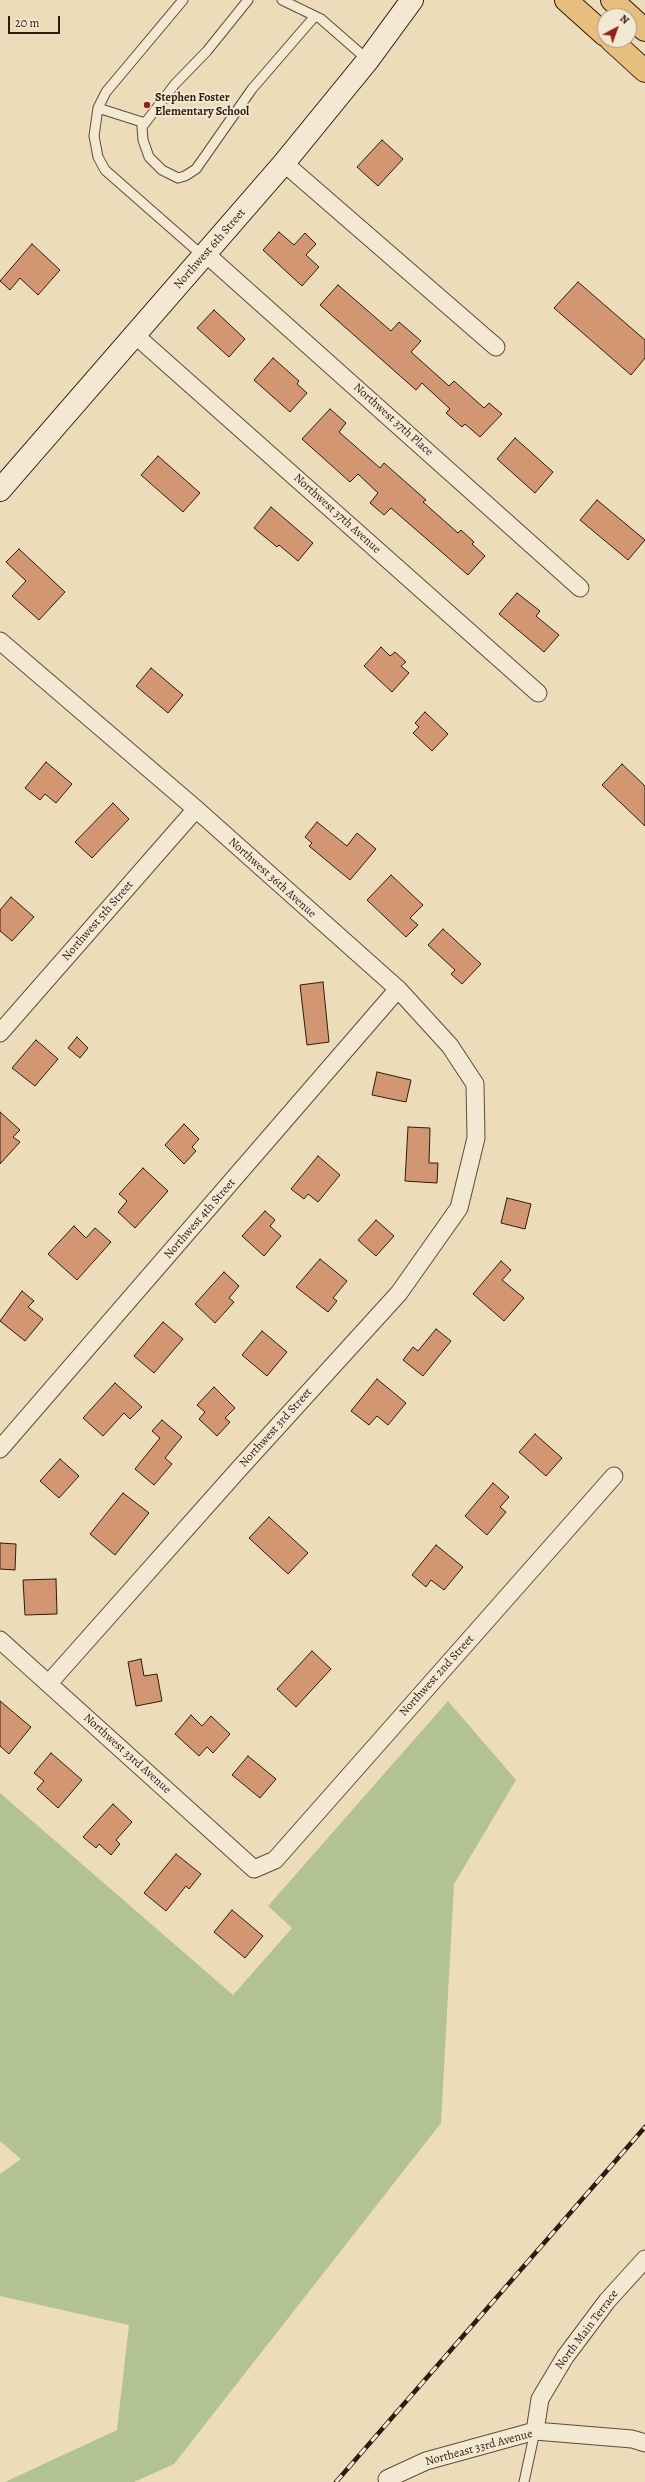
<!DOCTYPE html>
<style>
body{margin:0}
#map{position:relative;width:645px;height:2482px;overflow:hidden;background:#eddcba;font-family:Alegreya,serif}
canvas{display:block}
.north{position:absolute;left:597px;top:8px;width:40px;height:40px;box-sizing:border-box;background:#f3e8d2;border:1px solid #a49684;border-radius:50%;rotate:41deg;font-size:11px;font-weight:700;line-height:16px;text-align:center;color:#2d1c10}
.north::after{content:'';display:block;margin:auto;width:14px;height:18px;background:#8f2418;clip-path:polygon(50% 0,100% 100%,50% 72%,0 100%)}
.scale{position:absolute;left:8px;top:16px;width:52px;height:18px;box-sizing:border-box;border:2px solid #2d1c10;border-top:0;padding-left:5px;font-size:12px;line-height:14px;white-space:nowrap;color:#2d1c10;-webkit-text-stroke:3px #f3e8d2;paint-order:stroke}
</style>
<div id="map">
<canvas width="645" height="2482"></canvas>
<div class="north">N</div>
<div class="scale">20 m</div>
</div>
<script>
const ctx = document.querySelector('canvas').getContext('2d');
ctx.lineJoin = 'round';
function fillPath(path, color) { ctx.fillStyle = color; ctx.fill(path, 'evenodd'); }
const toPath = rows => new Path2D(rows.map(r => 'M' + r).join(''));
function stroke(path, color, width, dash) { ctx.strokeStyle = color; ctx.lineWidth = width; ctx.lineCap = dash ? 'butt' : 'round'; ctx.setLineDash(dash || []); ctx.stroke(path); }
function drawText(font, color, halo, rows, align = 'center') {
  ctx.font = font + ' Alegreya,serif'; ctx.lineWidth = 4; ctx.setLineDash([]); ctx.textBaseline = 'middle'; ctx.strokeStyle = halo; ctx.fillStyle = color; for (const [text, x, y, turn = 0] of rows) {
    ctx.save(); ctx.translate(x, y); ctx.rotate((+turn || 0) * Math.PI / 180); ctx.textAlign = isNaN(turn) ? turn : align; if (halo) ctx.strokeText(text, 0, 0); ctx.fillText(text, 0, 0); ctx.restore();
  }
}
fillPath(toPath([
 [448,1701,516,1780,454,1884,441,2123,174,2464,134,2482,5,2482,117,2430,129,2325,0,2296,0,2174,21,2159,0,2141,0,1793,233,1995,292,1928,268,1906]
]), '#b3c294');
const building = toPath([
 [382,140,403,159,378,186,357,167,382,140],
 [279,232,294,245,305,233,316,244,306,255,319,267,302,286,263,250,279,232],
 [32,244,60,270,38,295,20,278,10,290,0,281,32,244],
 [578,282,645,340,645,358,631,375,554,308,578,282],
 [338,285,391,331,399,322,421,341,411,352,449,386,454,381,484,408,489,403,502,414,480,437,465,424,462,427,446,413,450,409,422,383,416,390,320,305,338,285],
 [214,310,245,339,229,357,197,328,214,310],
 [273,358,299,381,297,384,307,393,290,412,254,380,273,358],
 [330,409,346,423,339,432,380,468,384,463,426,500,423,502,458,533,461,530,474,542,472,544,485,556,468,575,391,508,384,515,370,503,378,493,358,474,350,482,302,439,330,409],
 [515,438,553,472,535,493,497,459,515,438],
 [158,456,200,493,183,512,141,475,158,456],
 [597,500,645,540,628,560,580,520,597,500],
 [271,507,313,543,298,561,279,545,277,547,254,528,271,507],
 [19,549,65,592,39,620,12,596,26,581,6,562,19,549],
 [517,593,540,611,536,616,559,635,544,652,499,614,517,593],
 [381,647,390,656,395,652,406,662,401,666,409,673,392,692,364,666,381,647],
 [151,668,183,695,168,713,136,686,151,668],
 [425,712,448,734,432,751,413,733,419,727,415,723,425,712],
 [46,762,72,784,56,803,45,794,40,800,25,788,46,762],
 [622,764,645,786,645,826,602,785,622,764],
 [113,803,129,819,92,858,75,842,113,803],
 [317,822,347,846,357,833,376,849,350,880,309,846,312,843,305,837,317,822],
 [391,875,423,905,410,918,418,925,406,937,367,900,391,875],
 [11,897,34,917,12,941,0,931,0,910,11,897],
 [443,929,481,964,462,984,451,974,455,970,428,945,443,929],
 [323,982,329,1042,307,1045,300,985,323,982],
 [77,1037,88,1048,80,1058,68,1048,77,1037],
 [36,1040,58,1059,35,1086,12,1068,36,1040],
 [377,1072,411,1080,406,1102,372,1095,377,1072],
 [0,1112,20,1130,13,1137,20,1142,0,1164,0,1112],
 [184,1124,199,1139,192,1147,196,1151,184,1164,165,1145,184,1124],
 [408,1127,430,1128,429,1163,438,1163,437,1183,405,1181,408,1127],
 [318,1156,340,1175,318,1202,308,1194,304,1199,291,1189,318,1156],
 [143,1168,168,1191,135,1228,118,1212,127,1201,119,1194,143,1168],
 [507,1198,531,1204,525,1229,501,1223,507,1198],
 [265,1211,275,1220,270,1226,281,1236,264,1256,242,1236,265,1211],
 [376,1220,394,1236,376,1256,358,1240,376,1220],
 [74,1226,86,1238,95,1228,111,1242,77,1280,48,1254,74,1226],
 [320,1259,347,1281,333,1298,337,1301,328,1312,296,1287,320,1259],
 [501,1261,511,1270,502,1280,524,1298,504,1321,473,1294,501,1261],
 [224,1272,239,1286,229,1298,234,1302,215,1323,195,1304,224,1272],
 [22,1291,34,1301,28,1307,43,1319,25,1341,0,1321,22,1291],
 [163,1322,183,1339,154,1373,134,1356,163,1322],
 [436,1329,451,1341,423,1376,403,1360,413,1347,418,1351,436,1329],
 [262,1331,287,1352,267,1376,242,1355,262,1331],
 [377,1379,406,1403,388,1425,377,1416,369,1425,351,1411,377,1379],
 [115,1383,142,1407,130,1419,124,1413,103,1436,83,1418,115,1383],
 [214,1387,235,1408,225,1418,230,1422,217,1436,199,1419,205,1412,197,1405,214,1387],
 [162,1420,182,1437,165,1458,172,1464,154,1485,135,1469,160,1438,152,1431,162,1420],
 [535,1434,562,1458,546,1476,519,1452,535,1434],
 [60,1459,79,1476,59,1498,40,1481,60,1459],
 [493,1483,509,1497,500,1507,506,1512,487,1535,465,1516,493,1483],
 [123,1493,149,1513,115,1555,90,1534,123,1493],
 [269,1517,308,1553,288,1574,249,1538,269,1517],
 [0,1543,16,1544,15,1570,0,1569,0,1543],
 [436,1545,463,1567,444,1590,431,1580,426,1587,412,1575,436,1545],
 [56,1579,57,1614,25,1615,23,1580,56,1579],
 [312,1651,331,1669,296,1707,277,1689,312,1651],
 [141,1659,144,1676,157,1674,162,1701,136,1706,128,1662,141,1659],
 [0,1701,31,1727,9,1754,0,1746,0,1701],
 [191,1715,202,1726,211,1716,230,1734,213,1753,207,1747,199,1756,175,1734,191,1715],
 [51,1753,82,1780,58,1808,37,1789,44,1781,34,1773,51,1753],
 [248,1756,276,1779,260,1798,232,1775,248,1756],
 [113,1804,132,1822,116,1840,120,1844,111,1855,99,1844,96,1848,83,1837,113,1804],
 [176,1854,201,1874,189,1889,186,1886,166,1911,144,1893,176,1854],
 [232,1910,263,1936,245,1958,214,1932,232,1910]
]);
fillPath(building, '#d29772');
stroke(building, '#2d1c10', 1);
const service = toPath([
 [183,0,106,92,98,108,94,136,98,157,105,170,203,256],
 [248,0,207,51,175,84,142,127,143,140,149,157,162,170,178,178,185,176,196,169,252,89,315,16],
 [282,0,321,19,368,60],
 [98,108,145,123],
 [524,2482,535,2431]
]);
const minor = toPath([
 [284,163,496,347],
 [206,254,580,588],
 [135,335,538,693],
 [0,641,196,809,398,989,450,1046,475,1084,476,1138,459,1208,399,1293,239,1469,49,1683],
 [0,1033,196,809],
 [0,1449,398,989],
 [0,1640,254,1869,275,1860,614,1476],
 [535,2431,540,2399,565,2357,607,2301,645,2259],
 [387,2479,426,2461,535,2431,632,2439,645,2443]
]);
const secondary = toPath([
 [0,490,284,163,368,60,412,0]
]);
const primary = toPath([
 [566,0,605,35],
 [612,0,645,30],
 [611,40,645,71]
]);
stroke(service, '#5d4c3a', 11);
stroke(minor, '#5d4c3a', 19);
stroke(secondary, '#2d1c10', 24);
stroke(primary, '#2d1c10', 24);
stroke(service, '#f3e8d2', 9);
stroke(minor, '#f3e8d2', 17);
stroke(secondary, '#f3e8d2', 22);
stroke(primary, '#e6be7d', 22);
const rail = toPath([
 [336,2482,645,2127]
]);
stroke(rail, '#2d1c10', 4.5);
stroke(rail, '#f3e8d2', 3, [9]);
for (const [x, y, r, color] of [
 [147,105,4,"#8f2418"]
]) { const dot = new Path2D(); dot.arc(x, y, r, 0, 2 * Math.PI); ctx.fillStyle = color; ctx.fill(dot); stroke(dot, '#f3e8d2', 1.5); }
drawText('bold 12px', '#2d1c10', '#f3e8d2', [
 ["Stephen Foster",155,98],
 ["Elementary School",155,112]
], 'left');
drawText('12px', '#2d1c10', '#f3e8d2', [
 ["Northwest 6th Street",210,249,-49],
 ["Northwest 37th Place",393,420,42],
 ["Northwest 37th Avenue",337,514,42],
 ["Northwest 36th Avenue",272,878,42],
 ["Northwest 5th Street",98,921,-49],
 ["Northwest 4th Street",200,1219,-49],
 ["Northwest 3rd Street",276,1428,-48],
 ["Northwest 2nd Street",437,1676,-48],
 ["Northwest 33rd Avenue",127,1754,42],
 ["North Main Terrace",587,2330,-53],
 ["Northeast 33rd Avenue",479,2448,-15]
]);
</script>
